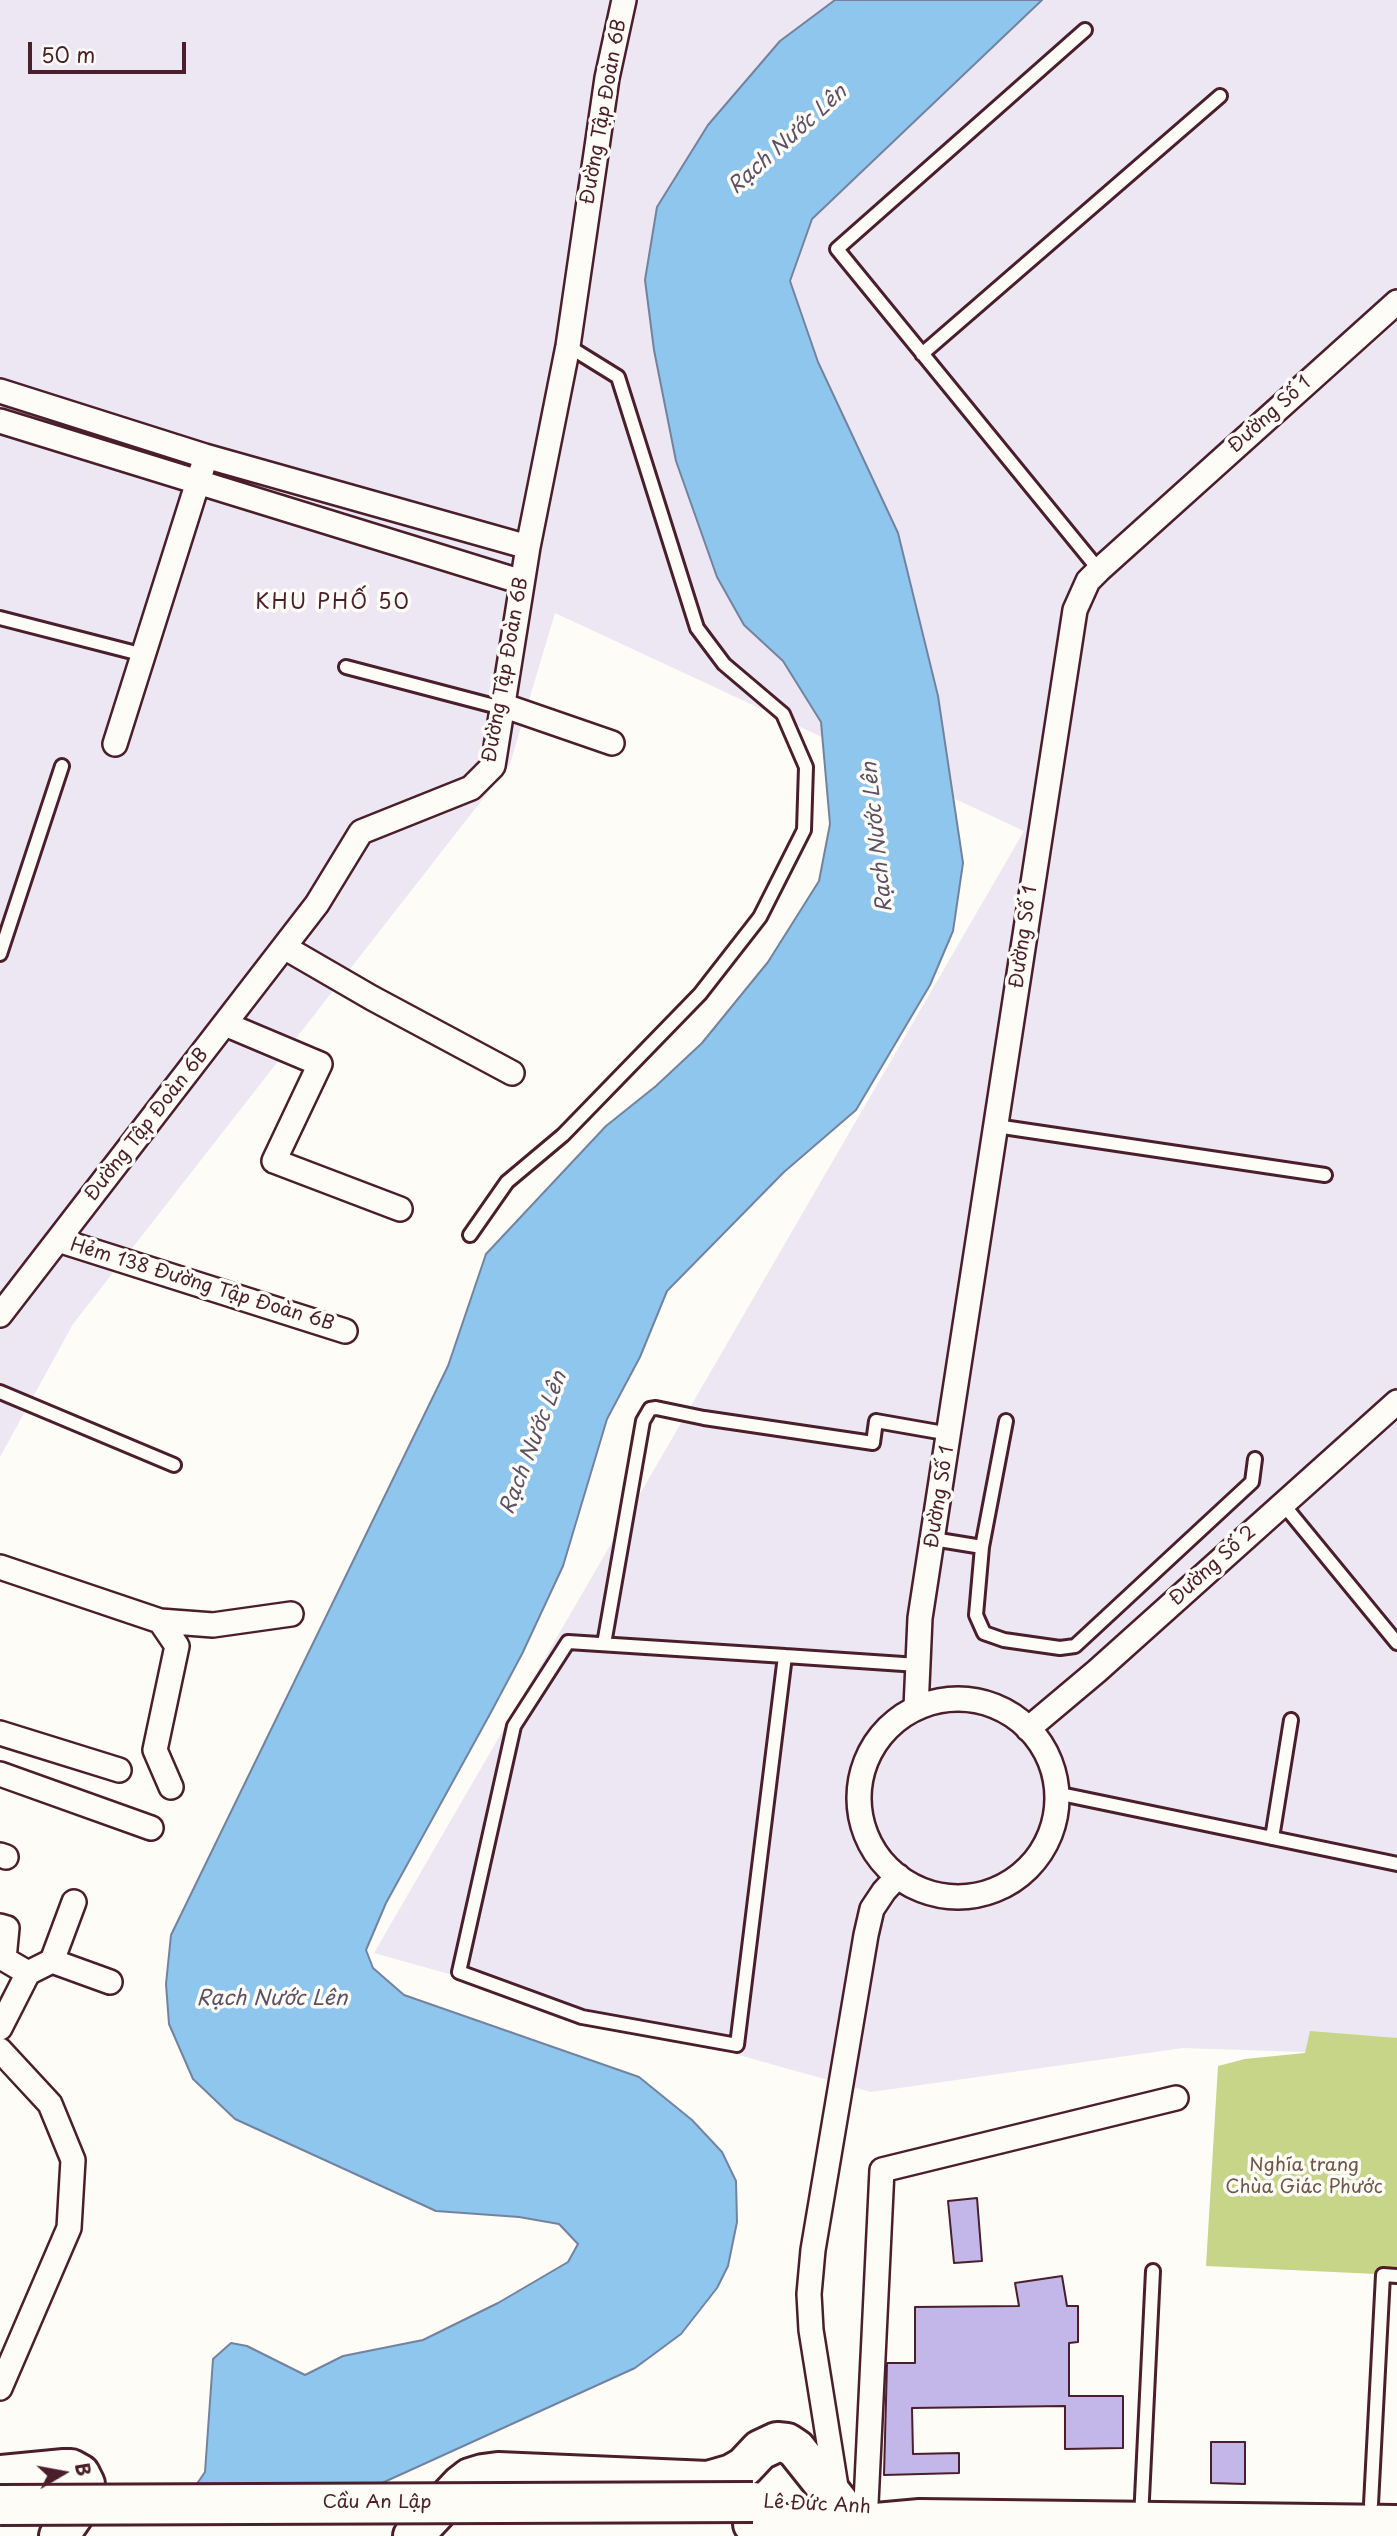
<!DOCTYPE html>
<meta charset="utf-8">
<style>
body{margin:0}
#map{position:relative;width:1397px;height:2536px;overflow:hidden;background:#fdfcf7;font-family:"Playpen Sans",sans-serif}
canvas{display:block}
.north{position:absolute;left:28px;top:2438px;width:70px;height:70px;-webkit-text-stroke:5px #fdfcf7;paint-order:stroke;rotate:80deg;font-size:19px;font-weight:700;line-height:28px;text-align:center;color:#4a1f2b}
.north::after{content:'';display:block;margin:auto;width:24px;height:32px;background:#4a1f2b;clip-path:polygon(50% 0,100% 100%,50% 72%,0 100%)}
.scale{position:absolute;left:28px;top:42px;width:158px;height:32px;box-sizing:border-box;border:4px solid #4a1f2b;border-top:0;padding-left:9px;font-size:21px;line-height:24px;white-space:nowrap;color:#4a1f2b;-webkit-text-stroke:5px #fdfcf7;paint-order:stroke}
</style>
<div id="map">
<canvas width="1397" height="2536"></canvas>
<div class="north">B</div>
<div class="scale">50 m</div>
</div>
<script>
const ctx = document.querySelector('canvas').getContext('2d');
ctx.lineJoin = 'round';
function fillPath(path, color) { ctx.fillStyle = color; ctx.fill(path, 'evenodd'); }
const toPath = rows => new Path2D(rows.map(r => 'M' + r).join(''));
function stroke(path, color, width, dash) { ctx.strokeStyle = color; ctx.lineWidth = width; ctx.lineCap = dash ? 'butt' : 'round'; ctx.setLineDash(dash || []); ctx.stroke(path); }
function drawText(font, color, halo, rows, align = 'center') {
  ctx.font = font + ' "Playpen Sans",sans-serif'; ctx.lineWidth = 7; ctx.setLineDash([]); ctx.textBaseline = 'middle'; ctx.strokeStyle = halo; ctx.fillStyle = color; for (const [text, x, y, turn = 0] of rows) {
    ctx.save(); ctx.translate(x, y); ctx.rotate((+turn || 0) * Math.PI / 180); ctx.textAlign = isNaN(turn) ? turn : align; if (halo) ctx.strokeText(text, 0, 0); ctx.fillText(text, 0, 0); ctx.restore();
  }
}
fillPath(toPath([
 [0,0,1397,0,1397,2055,1183,2048,871,2092,374,1953,1024,831,555,613,510,764,73,1324,0,1457]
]), '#ece7f2');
fillPath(toPath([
 [1310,2031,1397,2038,1397,2275,1206,2266,1218,2066,1245,2059,1305,2053]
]), '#c7d589');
const water = toPath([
 [835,0,1042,0,812,219,790,281,818,362,898,533,938,696,963,863,953,931,930,985,856,1110,784,1172,667,1291,640,1357,607,1419,563,1566,522,1654,490,1714,386,1903,366,1950,373,1968,404,1995,639,2077,692,2120,722,2152,736,2181,737,2222,728,2266,717,2288,681,2334,635,2368,382,2483,323,2536,161,2536,205,2472,213,2359,231,2343,247,2346,305,2375,343,2356,423,2340,498,2303,568,2262,578,2244,559,2224,519,2217,436,2211,235,2119,193,2079,169,2024,166,1984,171,1935,448,1366,486,1254,606,1126,656,1086,702,1043,768,962,819,881,830,824,821,722,783,661,744,625,717,577,676,461,654,350,645,280,657,207,708,125,780,41,835,0]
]);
fillPath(water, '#8ec6ed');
stroke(water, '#73839f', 2);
fillPath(toPath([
 [184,2495,375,2495,328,2536,157,2536]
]), '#fdfcf7');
const building = toPath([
 [977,2198,982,2261,954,2263,948,2201,977,2198],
 [1062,2276,1067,2306,1078,2306,1078,2342,1069,2343,1069,2396,1123,2396,1123,2448,1065,2449,1065,2406,912,2408,913,2454,959,2453,959,2473,884,2475,887,2363,915,2363,915,2307,1019,2306,1015,2283,1062,2276],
 [1211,2442,1245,2442,1245,2484,1211,2483,1211,2442]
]);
fillPath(building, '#c3b6e8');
stroke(building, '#4a1f2b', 2);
const service = toPath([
 [1085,30,837,249,1099,570],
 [922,354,1220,96],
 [0,618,144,655],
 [346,667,502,708],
 [0,954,62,766],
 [996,1126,1325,1175],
 [470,1235,507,1182,563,1135,700,994,760,917,804,830,806,767,783,714,724,664,697,628,618,377,568,346],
 [0,1392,174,1465],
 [1006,1421,982,1547,976,1615,984,1633,1004,1640,1060,1648,1075,1646,1252,1482,1255,1459],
 [1283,1504,1397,1643],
 [933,1539,982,1547],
 [604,1644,643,1421,650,1409,656,1408,704,1418,873,1443,876,1421,950,1434],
 [785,1656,737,2045,582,2017,459,1972,514,1726,568,1642,785,1656,918,1665],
 [1056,1793,1397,1864],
 [1272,1838,1291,1720],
 [1371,2504,1383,2275,1397,2276],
 [1141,2519,1153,2271]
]);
const minor = toPath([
 [0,391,205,456,528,547],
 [0,421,522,582],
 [502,705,612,743],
 [115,744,202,469],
 [284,947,372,998,512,1073],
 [225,1024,320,1064,274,1161,400,1209],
 [58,1240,345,1331],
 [0,1315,317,904,361,832,471,788,493,766,528,547,568,346,607,78,624,0],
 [0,1567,160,1621,213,1625,291,1614],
 [160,1621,177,1646,155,1750,171,1787],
 '859 1798a99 99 0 1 1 198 0a99 99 0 1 1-198 0Z',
 [916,1708,920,1618,1075,610,1088,581,1099,570,1397,302],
 [1028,1729,1097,1671,1397,1402],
 [0,1733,119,1770],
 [0,1774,151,1828],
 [0,1855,6,1857],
 [0,1926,7,1928,4,1959,28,1973],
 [52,1961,110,1982],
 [0,2028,28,1973,52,1961,74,1902],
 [0,2050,50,2104,73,2160,69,2228,0,2388],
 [837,2493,811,2330,809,2294,813,2250,866,1935,872,1909,884,1891,898,1876],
 [865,2524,882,2170,1176,2098]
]);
const trunk = toPath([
 [0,2475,64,2469,71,2469,80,2474,85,2484,85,2492,81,2504,59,2536],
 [753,2524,865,2524,920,2519,1397,2525],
 [413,2536,461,2485,470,2478,483,2474,498,2472,708,2481,732,2474,744,2467,760,2450,777,2442,787,2443,796,2449,839,2503]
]);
stroke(service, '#4a1f2b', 18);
stroke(minor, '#4a1f2b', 28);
stroke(trunk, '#4a1f2b', 44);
stroke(service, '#fdfcf7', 12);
stroke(minor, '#fdfcf7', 23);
stroke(trunk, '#fdfcf7', 38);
const trunkBridge = toPath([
 [0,2505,753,2502]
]);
stroke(trunkBridge, '#4a1f2b', 44, []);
stroke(trunkBridge, '#fdfcf7', 38);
drawText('19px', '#4a1f2b', '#fdfcf7', [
 ["Đường Tập Đoàn 6B",604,112,-80],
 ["Đường Số 1",1270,415,-42],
 ["Đường Tập Đoàn 6B",506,670,-80],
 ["Đường Số 1",1024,937,-82],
 ["Đường Tập Đoàn 6B",147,1125,-52],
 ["Hẻm 138 Đường Tập Đoàn 6B",202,1285,17],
 ["Đường Số 1",940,1497,-81],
 ["Đường Số 2",1213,1566,-42],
 ["Cầu An Lập",377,2503],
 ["Lê Đức Anh",817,2505,3]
]);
drawText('19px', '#705647', '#fdfcf7', [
 ["Nghĩa trang",1304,2166],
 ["Chùa Giác Phước",1304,2188]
]);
drawText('italic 21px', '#5e5165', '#fdfcf7', [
 ["Rạch Nước Lên",788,140,-42],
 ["Rạch Nước Lên",878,837,-96],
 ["Rạch Nước Lên",534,1443,-69],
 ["Rạch Nước Lên",272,1999]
]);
ctx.letterSpacing = '2px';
drawText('21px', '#4a1f2b', '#fdfcf7', [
 ["KHU PHỐ 50",333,603]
]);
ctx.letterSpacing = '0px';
</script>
